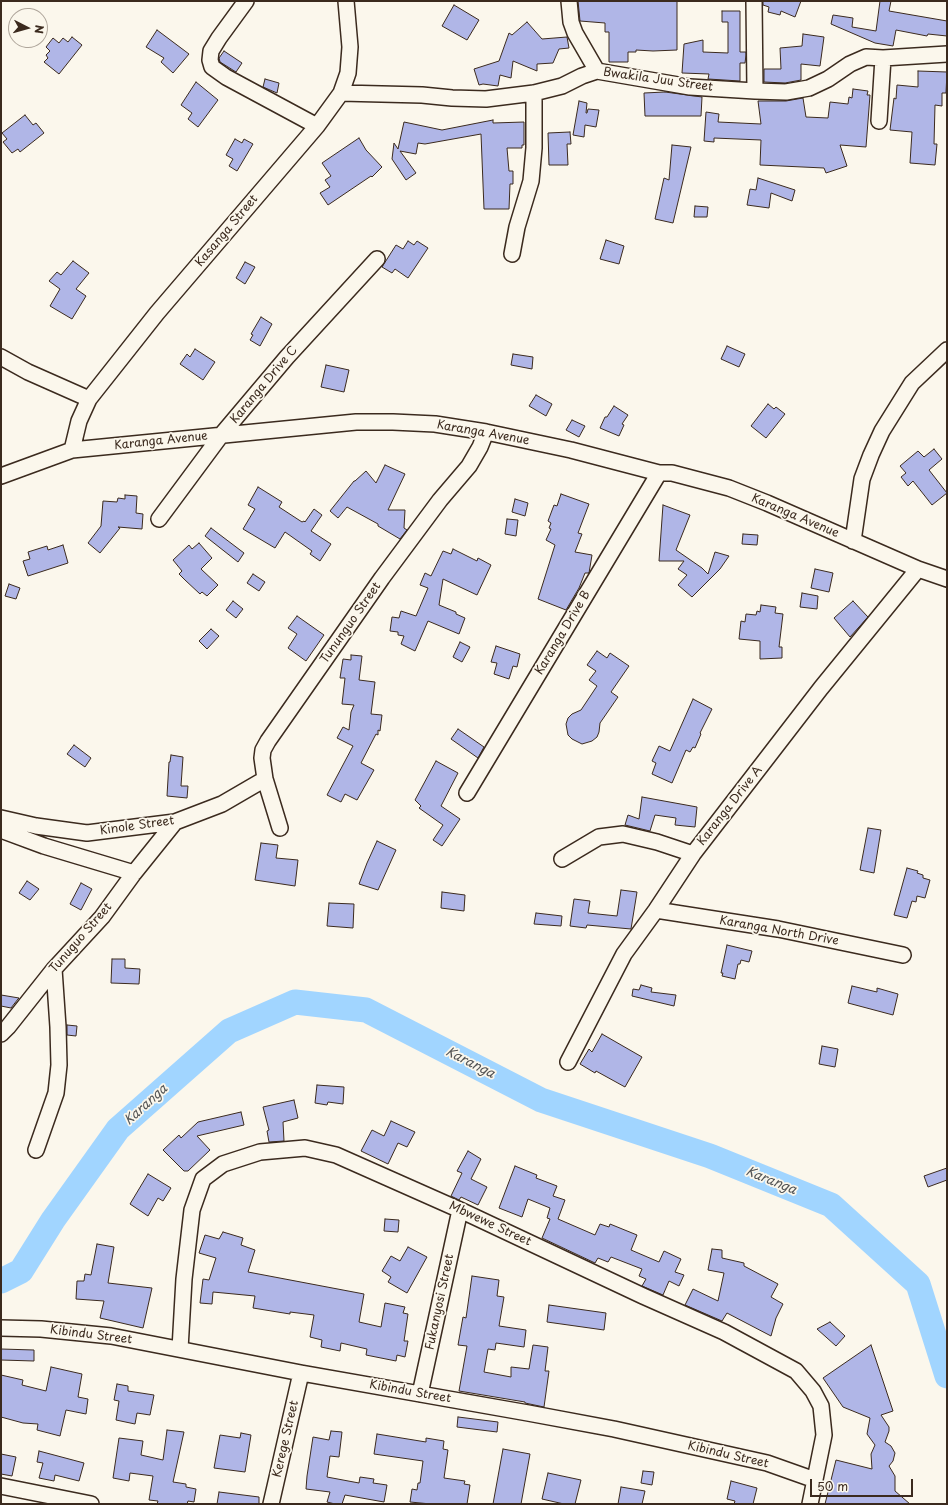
<!DOCTYPE html>
<style>
body{margin:0}
#map{position:relative;width:948px;height:1505px;overflow:hidden;background:#fbf7ec;font-family:"Playpen Sans",sans-serif}
canvas{display:block}
.frame{position:absolute;inset:0;border:2px solid #3b2a1e;pointer-events:none}
.north{position:absolute;left:8px;top:8px;width:40px;height:40px;box-sizing:border-box;background:#fbf7ec;border:1px solid #aea59a;border-radius:50%;rotate:96deg;font-size:11px;font-weight:700;line-height:16px;text-align:center;color:#3b2a1e}
.north::after{content:'';display:block;margin:auto;width:14px;height:18px;background:#3b2a1e;clip-path:polygon(50% 0,100% 100%,50% 72%,0 100%)}
.scale{position:absolute;left:810px;top:1479px;width:103px;height:18px;box-sizing:border-box;border:2px solid #3b2a1e;border-top:0;padding-left:5px;font-size:12px;line-height:14px;white-space:nowrap;color:#3b2a1e;-webkit-text-stroke:3px #fbf7ec;paint-order:stroke}
</style>
<div id="map">
<canvas width="948" height="1505"></canvas>
<div class="frame"></div>
<div class="north">N</div>
<div class="scale">50 m</div>
</div>
<script>
const ctx = document.querySelector('canvas').getContext('2d');
ctx.lineJoin = 'round';
const toPath = rows => new Path2D(rows.map(r => 'M' + r).join(''));
function stroke(path, color, width, dash) { ctx.strokeStyle = color; ctx.lineWidth = width; ctx.lineCap = dash ? 'butt' : 'round'; ctx.setLineDash(dash || []); ctx.stroke(path); }
function fillPath(path, color) { ctx.fillStyle = color; ctx.fill(path, 'evenodd'); }
function drawText(font, color, halo, rows, align = 'center') {
  ctx.font = font + ' "Playpen Sans",sans-serif'; ctx.lineWidth = 3.5; ctx.setLineDash([]); ctx.textBaseline = 'middle'; ctx.strokeStyle = halo; ctx.fillStyle = color; for (const [text, x, y, turn = 0] of rows) {
    ctx.save(); ctx.translate(x, y); ctx.rotate((+turn || 0) * Math.PI / 180); ctx.textAlign = isNaN(turn) ? turn : align; if (halo) ctx.strokeText(text, 0, 0); ctx.fillText(text, 0, 0); ctx.restore();
  }
}
stroke(toPath([
 [1,1281,21,1271,53,1220,118,1129,229,1031,295,1002,366,1010,541,1100,710,1156,831,1205,918,1284,947,1376]
]), '#a1d5ff', 25);
const building = toPath([
 [578,1,677,1,677,50,653,51,636,50,636,52,628,52,628,62,609,62,609,32,605,32,605,23,580,21,578,1],
 [763,1,801,1,795,17,781,11,780,15,768,12,769,7,763,5,763,1],
 [880,1,891,1,889,11,947,21,947,36,928,34,927,36,896,30,893,46,875,43,831,24,833,15,853,18,852,27,876,31,880,1],
 [454,5,479,20,467,40,442,26,454,5],
 [722,11,740,11,740,52,746,52,746,55,745,63,740,63,740,81,708,79,709,74,682,73,684,44,703,40,703,52,728,53,728,22,722,22,722,11],
 [527,22,542,39,567,37,569,48,559,49,553,63,537,64,537,71,513,61,511,78,500,75,498,86,483,84,479,85,474,69,499,61,509,33,512,35,527,22],
 [157,30,189,54,173,73,161,62,164,58,146,47,157,30],
 [803,34,824,37,820,66,801,64,801,80,785,83,764,82,764,69,781,69,780,48,802,46,803,34],
 [72,37,82,45,59,74,44,62,48,58,46,55,50,51,46,47,53,38,59,43,63,38,68,42,72,37],
 [224,51,242,63,236,72,220,62,219,58,224,51],
 [918,71,947,72,946,93,942,93,942,106,935,105,934,144,937,144,935,165,910,163,912,132,890,130,894,98,896,99,897,85,918,87,918,71],
 [265,79,279,83,277,93,263,87,265,79],
 [196,82,218,100,198,127,188,119,192,113,181,105,196,82],
 [853,89,868,91,867,95,870,95,866,147,840,145,847,166,826,173,824,168,760,165,761,140,714,138,714,142,704,141,706,112,719,114,718,122,761,124,758,101,786,101,803,98,806,117,828,118,830,102,848,104,849,97,852,98,853,89],
 [665,92,702,97,701,116,645,116,644,93,665,92],
 [579,101,587,103,586,113,587,113,588,109,599,110,596,127,585,125,584,137,573,135,579,101],
 [25,115,33,125,36,123,44,133,20,152,18,149,12,153,3,142,7,139,2,133,25,115],
 [493,120,493,123,524,122,524,145,522,145,522,148,507,148,509,171,513,171,513,184,510,184,509,209,484,209,481,134,425,144,418,143,416,154,400,151,416,173,406,180,392,159,394,143,398,149,404,122,442,130,493,120],
 [570,132,571,144,567,144,568,165,549,165,548,133,570,132],
 [359,138,366,150,382,167,372,177,371,176,328,205,320,193,330,187,325,180,331,176,322,163,359,138],
 [235,139,242,143,244,139,253,144,237,171,229,166,233,159,226,155,235,139],
 [672,145,691,147,673,223,655,219,664,178,669,180,672,145],
 [758,178,795,190,792,201,771,193,769,208,747,205,750,189,756,190,758,178],
 [695,206,708,207,707,217,694,217,695,206],
 [606,240,624,246,619,264,600,259,606,240],
 [408,241,414,245,417,241,428,248,408,278,395,269,392,273,382,267,396,245,403,249,408,241],
 [73,261,89,273,76,289,86,296,72,319,50,306,60,289,49,281,57,272,61,275,73,261],
 [245,262,255,267,245,284,236,278,245,262],
 [261,317,272,324,260,346,250,340,253,335,251,334,261,317],
 [727,346,745,354,739,367,721,359,727,346],
 [195,349,215,362,203,380,180,364,187,354,190,357,195,349],
 [513,354,533,357,532,369,511,365,513,354],
 [326,365,349,370,344,392,321,387,326,365],
 [536,395,552,404,546,416,529,406,536,395],
 [768,404,774,409,776,407,785,414,766,438,751,426,768,404],
 [614,406,628,415,622,424,624,425,619,436,600,428,605,417,607,417,614,406],
 [572,420,585,426,579,437,566,430,572,420],
 [934,449,942,459,929,470,947,493,932,505,913,481,908,486,901,477,906,473,900,466,918,451,924,457,934,449],
 [385,465,405,474,388,510,405,510,404,528,407,530,400,539,378,526,378,524,347,507,338,518,330,511,354,481,355,481,366,471,376,483,385,465],
 [258,487,282,502,279,507,302,522,304,521,305,522,314,509,322,515,311,531,331,544,320,561,310,554,312,551,285,532,275,548,243,529,255,509,248,505,258,487],
 [561,494,589,504,578,533,582,534,575,552,592,555,589,573,585,573,579,588,566,610,538,599,555,545,546,540,551,529,549,528,551,523,548,521,554,505,557,506,561,494],
 [125,495,137,496,136,513,143,514,142,529,118,527,120,528,100,553,88,543,101,526,103,501,117,502,118,498,125,499,125,495],
 [515,499,528,503,525,516,512,512,515,499],
 [663,505,690,515,676,550,702,568,708,574,715,552,729,556,720,569,692,597,678,585,687,575,678,569,684,561,659,561,663,505],
 [507,519,518,520,516,536,505,534,507,519],
 [211,528,244,553,238,562,205,536,211,528],
 [743,534,758,535,757,545,742,544,743,534],
 [199,543,212,558,201,569,218,585,207,596,202,592,200,594,185,580,179,574,182,571,173,560,189,545,192,549,199,543],
 [63,545,68,563,28,576,23,561,30,559,28,552,47,546,48,550,63,545],
 [453,549,477,561,478,558,491,565,477,595,443,579,439,605,456,612,456,614,465,618,459,634,428,621,415,651,401,644,404,636,398,635,398,632,390,631,392,617,399,618,401,611,416,616,428,588,420,585,425,573,431,576,443,551,451,554,453,549],
 [815,569,833,573,829,592,811,588,815,569],
 [253,574,265,582,259,591,247,583,253,574],
 [9,584,20,588,16,599,5,596,9,584],
 [802,593,818,596,817,609,800,607,802,593],
 [233,601,243,609,236,618,226,610,233,601],
 [853,601,868,617,850,637,834,618,853,601],
 [761,605,776,607,775,613,783,614,779,647,782,647,782,658,760,659,760,641,739,639,741,621,745,622,746,614,756,615,757,611,760,612,761,605],
 [297,616,324,635,306,661,288,648,297,634,288,628,297,616],
 [211,629,219,636,207,649,199,641,211,629],
 [460,642,470,647,462,662,453,657,460,642],
 [496,646,520,654,517,667,513,666,509,679,494,674,497,663,491,662,496,646],
 [597,651,607,658,610,653,629,666,611,692,618,697,600,723,599,732,597,737,592,741,582,744,572,739,568,735,566,724,568,718,572,714,581,710,597,686,589,680,596,671,587,665,597,651],
 [351,655,362,656,359,680,375,682,371,714,382,715,380,731,378,730,378,735,376,734,361,763,374,770,357,800,345,794,341,802,327,795,353,746,337,738,343,727,349,730,351,712,354,705,342,704,345,678,340,678,343,659,351,660,351,655],
 [693,699,712,709,700,733,701,734,695,748,693,747,690,752,686,750,672,783,652,774,656,763,652,761,659,746,670,751,693,699],
 [458,729,484,747,478,758,451,739,458,729],
 [74,745,91,758,85,767,67,754,74,745],
 [171,755,183,757,181,786,188,786,187,798,167,796,169,762,170,762,171,755],
 [436,761,458,773,441,806,460,819,442,846,433,840,443,825,419,808,421,806,415,800,436,761],
 [642,797,697,807,695,827,675,825,676,818,655,815,650,831,625,825,628,815,639,819,642,797],
 [868,828,881,830,874,873,860,870,868,828],
 [377,841,396,850,378,890,359,884,367,863,377,841],
 [261,843,278,845,276,858,298,860,295,886,255,880,261,843],
 [907,868,918,871,917,873,923,875,923,878,930,880,925,898,917,896,916,902,912,901,907,918,894,915,907,868],
 [27,881,39,889,30,900,19,893,27,881],
 [81,883,92,889,81,910,70,904,81,883],
 [621,890,637,892,631,929,587,925,586,928,570,926,574,899,590,901,588,913,617,916,621,890],
 [442,892,465,895,464,911,441,908,442,892],
 [329,903,354,904,353,928,327,926,329,903],
 [536,913,562,916,561,926,534,924,536,913],
 [727,945,752,951,749,962,741,960,740,964,738,964,735,979,722,976,723,973,721,973,727,945],
 [112,959,125,959,125,968,140,969,139,984,111,983,112,959],
 [641,985,652,988,651,992,676,995,674,1006,632,996,633,989,639,990,641,985],
 [852,986,877,992,877,988,898,994,893,1015,848,1003,852,986],
 [1,995,19,998,18,999,11,1008,1,1006,1,995],
 [67,1025,77,1026,76,1036,67,1035,67,1025],
 [602,1034,642,1057,625,1087,596,1071,595,1073,580,1064,589,1049,592,1052,602,1034],
 [822,1046,838,1049,835,1067,819,1064,822,1046],
 [317,1085,344,1087,343,1104,328,1102,327,1105,315,1103,317,1085],
 [294,1100,298,1118,283,1122,284,1141,269,1142,267,1131,269,1130,263,1107,294,1100],
 [241,1112,244,1125,197,1136,210,1150,188,1171,184,1171,163,1150,179,1135,181,1138,198,1122,241,1112],
 [391,1121,415,1132,407,1147,398,1143,388,1164,361,1151,372,1130,384,1136,391,1121],
 [468,1151,481,1159,471,1179,487,1187,478,1205,461,1197,459,1200,451,1196,462,1173,457,1171,468,1151],
 [515,1166,537,1175,536,1178,557,1186,553,1196,565,1200,558,1219,595,1235,600,1224,609,1227,610,1224,637,1235,631,1250,659,1262,664,1251,681,1259,675,1272,684,1275,679,1286,669,1281,663,1295,642,1286,646,1279,639,1276,642,1269,611,1257,608,1262,598,1258,595,1263,542,1238,550,1219,547,1218,550,1208,528,1199,522,1217,499,1208,515,1166],
 [947,1168,947,1180,928,1187,924,1176,947,1168],
 [148,1174,171,1188,163,1201,158,1198,148,1216,130,1204,148,1174],
 [385,1219,399,1220,398,1232,384,1231,385,1219],
 [223,1232,243,1238,241,1245,255,1250,248,1272,364,1294,359,1322,381,1327,385,1303,405,1307,403,1313,408,1314,404,1341,408,1341,405,1357,397,1355,396,1361,366,1355,367,1349,341,1343,340,1351,321,1347,322,1340,310,1337,314,1315,290,1312,290,1314,253,1308,255,1296,213,1292,212,1304,200,1303,203,1279,209,1280,216,1258,199,1253,205,1235,219,1239,223,1232],
 [97,1244,114,1247,108,1283,152,1288,143,1328,100,1318,104,1301,76,1299,77,1281,84,1281,85,1274,91,1275,97,1244],
 [408,1247,427,1257,407,1293,388,1282,391,1277,382,1271,391,1256,400,1261,408,1247],
 [712,1249,722,1250,722,1258,744,1263,744,1266,778,1284,771,1297,783,1304,776,1318,771,1336,727,1313,722,1321,685,1305,693,1289,718,1301,724,1273,708,1270,712,1249],
 [472,1276,499,1280,497,1296,504,1297,499,1326,526,1330,524,1347,496,1343,495,1350,488,1349,484,1372,511,1377,511,1367,529,1369,533,1345,548,1347,545,1371,549,1371,544,1407,525,1403,525,1402,459,1391,467,1346,458,1345,463,1317,466,1318,472,1276],
 [549,1305,606,1313,604,1330,547,1322,549,1305],
 [830,1322,845,1336,836,1346,817,1329,830,1322],
 [871,1345,893,1411,881,1415,889,1427,889,1431,885,1442,891,1446,895,1453,893,1461,889,1466,895,1476,895,1491,910,1504,825,1504,836,1460,872,1469,871,1454,875,1445,867,1434,870,1418,843,1407,823,1378,871,1345],
 [1,1349,34,1350,34,1361,1,1360,1,1349],
 [51,1367,82,1374,78,1397,88,1399,86,1414,66,1410,60,1436,37,1430,38,1424,23,1423,1,1417,1,1375,23,1380,22,1385,46,1391,51,1367],
 [117,1384,128,1386,128,1391,154,1395,150,1415,137,1413,135,1424,116,1420,119,1401,114,1400,117,1384],
 [458,1417,498,1422,497,1432,457,1427,458,1417],
 [167,1430,184,1432,173,1482,186,1484,186,1487,196,1489,194,1502,188,1501,187,1504,157,1504,158,1501,149,1500,153,1476,130,1473,129,1481,113,1478,119,1438,143,1441,141,1455,163,1460,167,1430],
 [331,1431,342,1432,339,1457,330,1456,327,1477,359,1483,360,1477,374,1479,373,1483,387,1485,384,1502,345,1495,342,1504,335,1504,327,1502,330,1492,306,1489,307,1476,313,1437,329,1440,331,1431],
 [241,1433,251,1435,245,1472,214,1468,220,1435,240,1438,241,1433],
 [377,1434,426,1442,426,1438,444,1441,443,1449,448,1450,444,1478,465,1481,464,1484,470,1485,467,1504,431,1504,410,1502,412,1489,417,1490,418,1483,420,1483,423,1461,374,1454,377,1434],
 [503,1449,530,1454,521,1504,493,1504,503,1449],
 [39,1451,84,1463,79,1481,55,1475,54,1481,39,1478,43,1463,37,1462,39,1451],
 [1,1454,16,1457,12,1476,1,1474,1,1454],
 [643,1471,654,1472,652,1485,641,1483,643,1471],
 [548,1473,581,1480,575,1504,564,1504,542,1499,548,1473],
 [731,1481,757,1488,753,1504,734,1504,735,1501,727,1499,731,1481],
 [621,1487,645,1491,642,1504,618,1504,621,1487],
 [219,1492,259,1497,259,1504,217,1504,219,1492]
]);
fillPath(building, '#b0b6e7');
stroke(building, '#3b2a1e', 1);
const street = toPath([
 [246,1,219,38,211,51,210,60,212,67,226,77,317,126],
 [569,1,571,22,575,33,597,71],
 [754,1,755,91],
 [341,93,422,95,452,98,486,99,534,93,562,86,582,76,597,71,690,87,755,91,786,92,809,88,828,79,850,64,866,57,883,58,947,54],
 [879,121,883,58],
 [512,254,517,227,531,181,534,148,534,93],
 [1,357,28,372,89,399],
 [72,450,79,421,89,399,157,313,317,126,341,93,348,73,350,47,346,1],
 [1,476,72,450,356,422,393,422,435,424,486,432,571,450,659,473,672,473,729,488,767,503,918,569,947,579],
 [159,519,222,434,287,357,377,259],
 [853,541,862,479,871,455,882,431,912,383,947,350],
 [467,793,659,473],
 [1,818,36,826,87,833,175,822,222,804,265,779],
 [280,828,265,779,262,758,263,750,268,741,382,578,440,500,469,466,480,447,486,432],
 [1,830,44,846,134,873],
 [562,859,599,837,623,834,657,842,693,854],
 [656,910,778,929,903,955],
 [1,1034,8,1027,54,969,102,917,134,873,175,822],
 [568,1062,624,954,656,910,693,854,821,688,918,569],
 [36,1150,56,1093,59,1065,58,1027,54,969],
 [1,1328,41,1329,111,1336,301,1373,528,1413,614,1429,767,1463,815,1480],
 [180,1349,184,1279,192,1210,203,1179,223,1164,260,1152,305,1148,336,1155,460,1210,643,1296,724,1332,796,1371,813,1391,821,1406,824,1435,810,1504],
 [420,1394,460,1210],
 [1,1486,91,1504],
 [271,1504,301,1373]
]);
stroke(street, '#3b2a1e', 18);
stroke(street, '#fbf7ec', 15);
drawText('12px', '#3b2a1e', '#fbf7ec', [
 ["Bwakila Juu Street",658,80,8],
 ["Kasanga Street",227,231,-50],
 ["Karanga Drive C",264,385,-50],
 ["Karanga Avenue",483,433,10],
 ["Karanga Avenue",161,441,-6],
 ["Karanga Avenue",795,516,23],
 ["Tununguo Street",351,623,-55],
 ["Karanga Drive B",563,633,-59],
 ["Karanga Drive A",730,806,-52],
 ["Kinole Street",137,826,-8],
 ["Karanga North Drive",779,931,10],
 ["Tunuguo Street",81,938,-49],
 ["Mbwewe Street",490,1224,25],
 ["Fukanyosi Street",440,1302,-78],
 ["Kibindu Street",91,1335,7],
 ["Kibindu Street",410,1392,10],
 ["Kerege Street",286,1439,-77],
 ["Kibindu Street",728,1455,13]
]);
drawText('italic 13px', '#545556', '#fbf7ec', [
 ["Karanga",470,1063,27],
 ["Karanga",146,1105,-42],
 ["Karanga",771,1181,22]
]);
</script>
